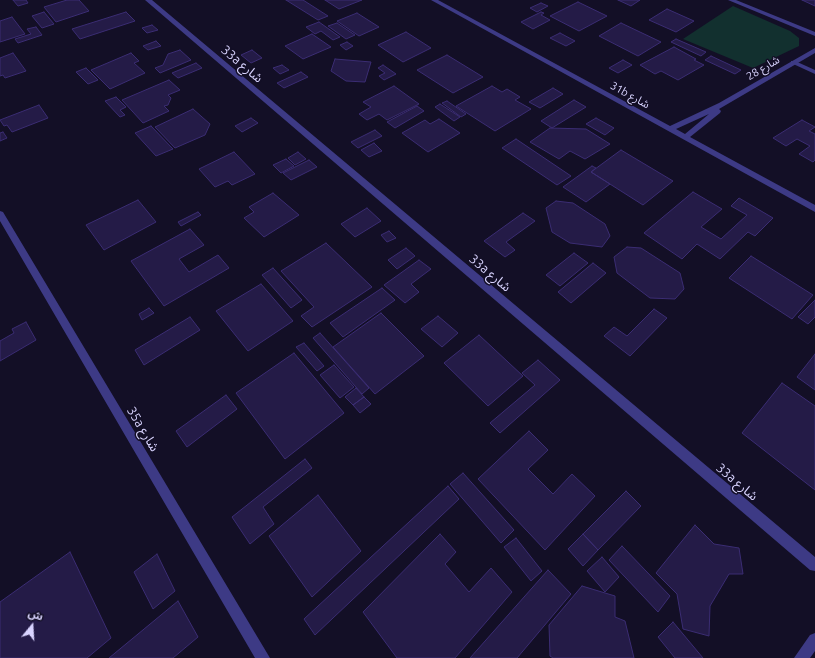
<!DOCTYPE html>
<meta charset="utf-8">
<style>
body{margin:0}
#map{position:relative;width:815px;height:658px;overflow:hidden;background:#130f26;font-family:Ubuntu,"Noto Sans Arabic",sans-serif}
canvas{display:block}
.north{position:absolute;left:12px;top:606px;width:40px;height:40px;-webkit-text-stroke:3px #130f26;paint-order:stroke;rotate:18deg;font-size:11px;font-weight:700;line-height:16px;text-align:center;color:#d9d4ff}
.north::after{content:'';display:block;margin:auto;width:14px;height:18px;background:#d9d4ff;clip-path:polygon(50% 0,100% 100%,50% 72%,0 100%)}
</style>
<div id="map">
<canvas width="815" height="658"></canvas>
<div class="north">ش</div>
</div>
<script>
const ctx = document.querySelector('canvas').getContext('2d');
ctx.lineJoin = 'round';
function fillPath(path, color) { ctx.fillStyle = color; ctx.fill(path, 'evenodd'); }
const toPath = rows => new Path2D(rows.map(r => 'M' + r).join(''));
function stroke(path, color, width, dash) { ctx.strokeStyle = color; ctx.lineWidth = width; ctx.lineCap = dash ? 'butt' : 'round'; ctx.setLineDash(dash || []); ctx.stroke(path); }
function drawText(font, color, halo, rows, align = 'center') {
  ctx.font = font + ' Ubuntu,"Noto Sans Arabic",sans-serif'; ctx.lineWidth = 3; ctx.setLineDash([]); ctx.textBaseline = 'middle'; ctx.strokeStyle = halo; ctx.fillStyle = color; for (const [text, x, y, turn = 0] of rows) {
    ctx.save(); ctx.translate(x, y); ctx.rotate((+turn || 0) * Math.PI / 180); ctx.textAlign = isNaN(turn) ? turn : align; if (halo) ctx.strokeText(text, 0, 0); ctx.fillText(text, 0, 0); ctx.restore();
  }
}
fillPath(toPath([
 [733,6,790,31,799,38,799,46,753,68,683,39]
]), '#12302f');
const building = toPath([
 [13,0,26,0,28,3,18,6,13,0],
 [67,0,79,0,89,11,56,22,44,7,67,0],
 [286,0,303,0,328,16,318,20,286,0],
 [325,0,362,0,339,9,325,0],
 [618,0,640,0,631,6,618,0],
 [802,0,815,0,815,6,802,0],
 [578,2,607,16,579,31,550,16,578,2],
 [541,3,548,6,537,12,530,8,541,3],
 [667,9,694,21,676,32,649,20,667,9],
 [44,12,54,24,42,28,32,16,44,12],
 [126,12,135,21,80,39,72,29,126,12],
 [541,12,544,13,541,15,550,20,533,29,521,22,541,12],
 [357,13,379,27,359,36,337,21,357,13],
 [12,17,25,34,0,42,0,21,12,17],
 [319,22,340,37,333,40,321,31,315,34,306,27,319,22],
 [337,23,355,35,346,39,328,26,337,23],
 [621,23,661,42,638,56,599,36,621,23],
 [152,25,158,30,147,33,142,28,152,25],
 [36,27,42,35,18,43,15,39,31,34,27,29,36,27],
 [406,32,431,48,403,62,378,45,406,32],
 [560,33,575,41,566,46,550,38,560,33],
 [312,34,331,47,303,59,285,46,312,34],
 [676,39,706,52,701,56,671,42,676,39],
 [156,41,161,46,148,50,143,46,156,41],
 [347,42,353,46,346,50,340,45,347,42],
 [674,47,696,59,694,60,704,65,678,80,661,71,655,74,640,65,674,47],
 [180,50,191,60,160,73,155,68,163,65,168,54,180,50],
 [252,50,262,58,251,63,241,55,252,50],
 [13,53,26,71,5,78,3,75,0,76,0,58,13,53],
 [131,53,139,61,134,63,145,73,110,89,91,70,131,53],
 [447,55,483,77,453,93,417,70,447,55],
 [711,56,741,70,735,74,705,60,711,56],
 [335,59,371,62,365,82,346,81,331,71,335,59],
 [623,60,632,65,618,73,609,68,623,60],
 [196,63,202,68,178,78,172,73,196,63],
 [282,65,289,70,280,74,273,68,282,65],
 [383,65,396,74,384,80,379,76,385,73,378,68,383,65],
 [86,68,98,80,88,84,76,72,86,68],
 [301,72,308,77,284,88,277,83,301,72],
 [169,80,180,90,168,95,171,98,168,105,164,106,169,111,143,123,122,100,169,80],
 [394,86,419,104,387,120,379,114,367,120,359,114,371,107,363,102,394,86],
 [492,86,502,92,507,89,520,97,515,100,531,109,495,131,456,106,492,86],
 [553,88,563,94,540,108,529,102,553,88],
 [116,97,126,107,120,110,125,115,120,117,105,101,116,97],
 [574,100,586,107,552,128,541,121,574,100],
 [447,101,466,114,461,117,442,103,447,101],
 [440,104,460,117,454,121,435,107,440,104],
 [39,105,48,118,12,132,7,125,4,126,0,120,39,105],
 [417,106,424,111,395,128,387,122,417,106],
 [193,109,210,124,205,135,175,148,155,127,193,109],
 [251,118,258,123,242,132,235,126,251,118],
 [596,118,614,128,605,135,586,124,596,118],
 [439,119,460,133,428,152,402,133,425,120,430,124,439,119],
 [802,120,815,127,809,131,815,134,815,160,813,162,799,154,810,146,797,139,786,146,773,138,802,120],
 [151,126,173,149,156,156,135,133,151,126],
 [550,128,586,129,610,144,585,159,570,151,559,159,530,142,550,128],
 [375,130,382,136,358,148,351,142,375,130],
 [3,132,7,138,0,141,0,133,3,132],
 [516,139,571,176,557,185,502,148,516,139],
 [374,143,382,151,369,157,361,150,374,143],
 [621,150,673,181,643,205,591,172,621,150],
 [234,152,255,174,232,185,228,181,215,187,199,169,234,152],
 [298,152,306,159,295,165,288,158,298,152],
 [286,159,294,166,281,173,273,165,286,159],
 [309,160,317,167,291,180,283,173,309,160],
 [592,166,596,168,591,172,610,184,586,202,563,187,592,166],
 [693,192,722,209,701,227,721,239,747,215,731,206,739,198,773,218,755,236,748,232,720,259,697,244,682,259,644,233,693,192],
 [273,193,299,215,264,237,244,218,254,212,249,207,273,193],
 [138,200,156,222,104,250,86,225,138,200],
 [556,201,573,203,605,224,610,236,602,247,570,243,552,232,546,208,556,201],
 [367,208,381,221,355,237,341,224,367,208],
 [198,212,201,215,181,226,178,222,198,212],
 [523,213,535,221,506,242,515,250,505,257,484,241,523,213],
 [190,229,204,245,179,259,189,272,218,255,229,268,164,306,131,261,190,229],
 [389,231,396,238,387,242,381,235,389,231],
 [326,243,372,287,312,327,301,316,314,307,281,271,326,243],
 [627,247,641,248,680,273,684,289,675,299,650,298,617,273,614,257,627,247],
 [406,248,415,256,397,269,388,260,406,248],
 [574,253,588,263,560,286,546,275,574,253],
 [751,256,813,295,792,319,729,278,751,256],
 [419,260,431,269,411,284,419,292,405,303,384,285,419,260],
 [593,263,606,273,571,303,558,292,593,263],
 [273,268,302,300,291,308,262,275,273,268],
 [261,284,293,321,248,351,216,311,261,284],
 [382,288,395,300,343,337,330,323,382,288],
 [815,300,815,317,808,324,798,317,815,300],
 [149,308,154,313,142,320,139,314,149,308],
 [654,309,667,318,630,356,604,336,614,327,627,336,654,309],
 [381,313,424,356,375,394,333,347,381,313],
 [438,316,458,333,442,347,421,329,438,316],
 [190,317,200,330,144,365,135,350,190,317],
 [26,322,36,340,0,361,0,341,14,333,12,329,26,322],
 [320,333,369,388,362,394,313,338,320,333],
 [479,335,523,376,488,406,444,363,479,335],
 [304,343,324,366,317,371,296,347,304,343],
 [294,353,344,413,285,459,236,393,294,353],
 [815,354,815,390,797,377,815,354],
 [538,360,560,380,500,433,490,423,535,385,522,373,538,360],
 [334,365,354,387,340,398,320,375,334,365],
 [782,383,815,406,815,490,742,433,782,383],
 [356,388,364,397,353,405,345,397,356,388],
 [226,395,237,409,187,447,176,431,226,395],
 [364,397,371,404,360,413,353,405,364,397],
 [529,431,548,450,528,469,553,494,572,474,595,496,545,550,478,479,529,431],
 [305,459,312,468,263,507,274,524,250,544,232,517,305,459],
 [463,473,514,530,501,543,450,484,463,473],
 [448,486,459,499,315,635,304,619,448,486],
 [626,491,641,506,598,550,583,534,626,491],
 [318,495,361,551,312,597,269,536,318,495],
 [695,525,714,544,739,548,743,574,729,574,710,606,709,636,683,629,677,594,656,573,695,525],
 [440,534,456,552,445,564,469,592,491,568,512,592,455,658,397,658,363,612,440,534],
 [583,534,598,550,583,566,568,549,583,534],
 [516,538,542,571,531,581,504,547,516,538],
 [622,546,670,596,658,612,609,560,622,546],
 [70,552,111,638,87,658,0,658,0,602,70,552],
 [157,554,175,591,153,609,134,572,157,554],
 [602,557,619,577,605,592,587,571,602,557],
 [548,570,571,594,517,658,470,658,548,570],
 [582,586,615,596,615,617,625,621,634,658,553,658,550,656,549,625,582,586],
 [178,601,198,637,173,658,109,658,178,601],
 [673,622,703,658,675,658,658,637,673,622]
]);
fillPath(building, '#241b47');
stroke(building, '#3b2d73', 1);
fillPath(toPath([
 [791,61,795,61,815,70,815,74,791,63,791,61]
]), '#3d3a85');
fillPath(toPath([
 [145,0,152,0,815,557,815,571,810,570,145,0],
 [431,0,438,0,670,126,719,103,815,48,815,53,719,109,721,111,720,113,690,137,815,205,815,212,431,0],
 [709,114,685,134,676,129,709,114],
 [728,0,736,0,815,32,815,36,728,0],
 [0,211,3,212,270,658,255,658,0,221,0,211],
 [815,633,815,651,810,658,794,658,810,635,815,633]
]), '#3d3a85');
drawText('11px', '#d9d4ff', '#130f26', [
 ["شارع 28",763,68,-31],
 ["31b شارع",630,95,29]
]);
drawText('13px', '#d9d4ff', '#130f26', [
 ["33a شارع",242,64,40],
 ["33a شارع",490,273,40],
 ["35a شارع",143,429,59],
 ["33a شارع",737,482,40]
]);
</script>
